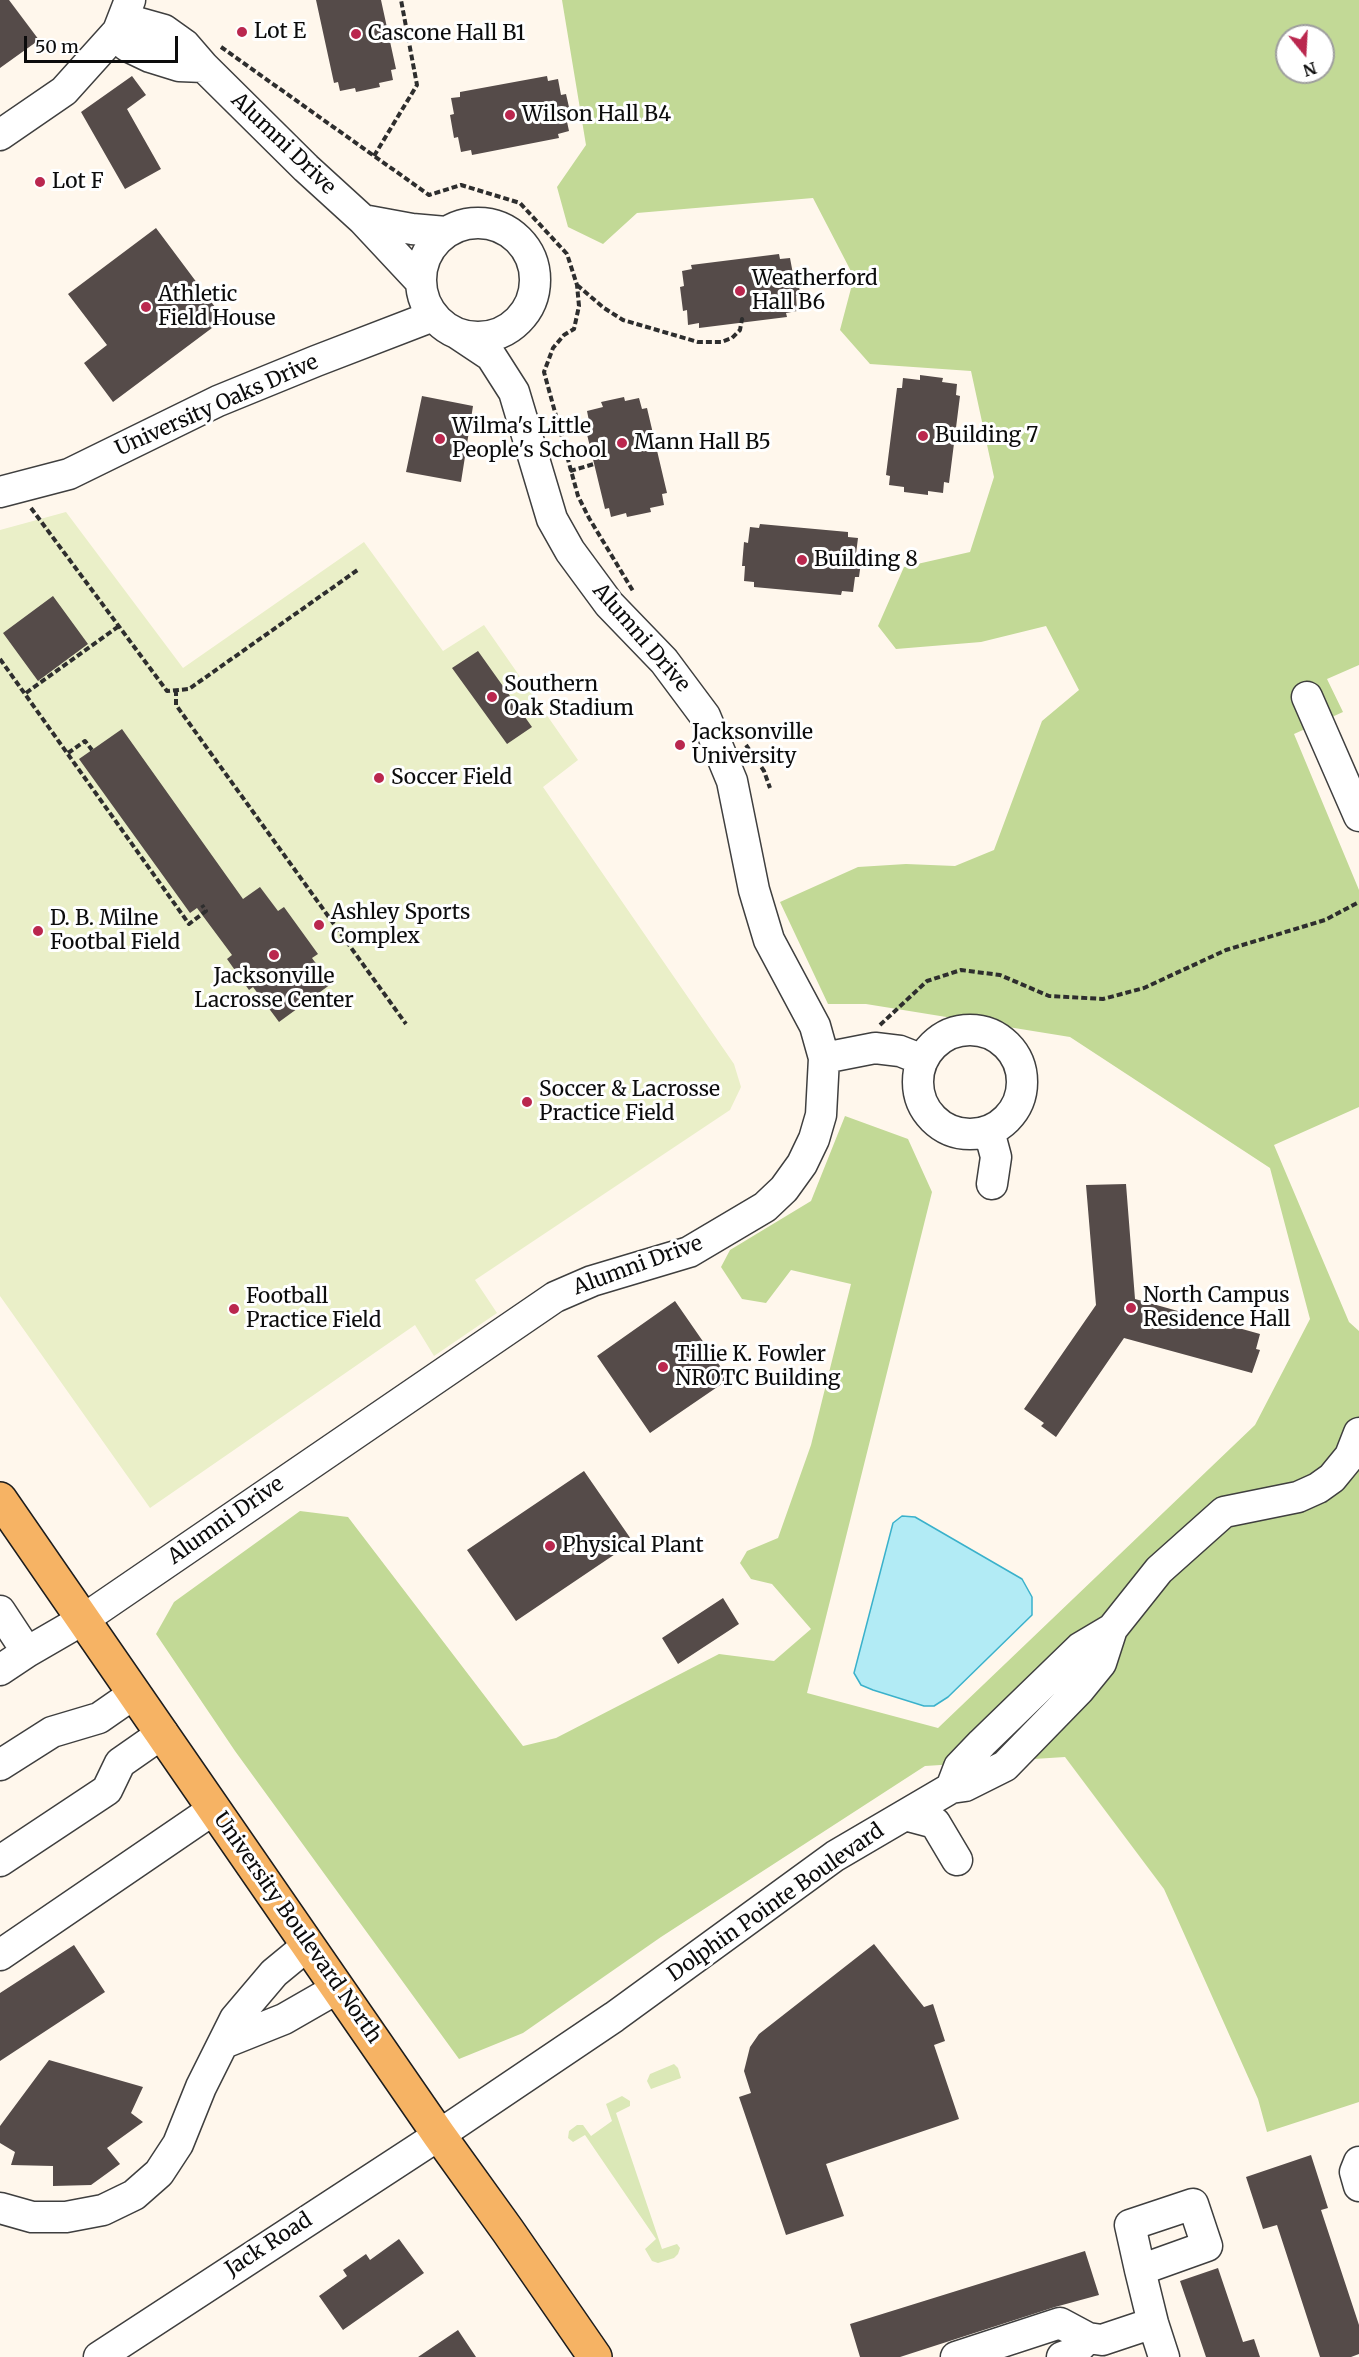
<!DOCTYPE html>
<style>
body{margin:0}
#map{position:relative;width:1359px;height:2357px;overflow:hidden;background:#fff7ec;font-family:Merriweather,serif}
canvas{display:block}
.north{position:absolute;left:1275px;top:24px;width:60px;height:60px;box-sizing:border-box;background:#fff;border:2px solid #9e9e9e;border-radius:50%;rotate:162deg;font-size:16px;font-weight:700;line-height:24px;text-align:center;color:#0c0c0c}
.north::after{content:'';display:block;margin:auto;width:21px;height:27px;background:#ba274e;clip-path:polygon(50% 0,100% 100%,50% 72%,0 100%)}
.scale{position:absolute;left:24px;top:36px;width:154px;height:27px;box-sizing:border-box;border:3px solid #0c0c0c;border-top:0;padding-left:8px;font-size:18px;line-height:21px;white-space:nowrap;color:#0c0c0c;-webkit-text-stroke:4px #fff;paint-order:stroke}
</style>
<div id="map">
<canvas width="1359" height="2357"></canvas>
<div class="north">N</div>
<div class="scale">50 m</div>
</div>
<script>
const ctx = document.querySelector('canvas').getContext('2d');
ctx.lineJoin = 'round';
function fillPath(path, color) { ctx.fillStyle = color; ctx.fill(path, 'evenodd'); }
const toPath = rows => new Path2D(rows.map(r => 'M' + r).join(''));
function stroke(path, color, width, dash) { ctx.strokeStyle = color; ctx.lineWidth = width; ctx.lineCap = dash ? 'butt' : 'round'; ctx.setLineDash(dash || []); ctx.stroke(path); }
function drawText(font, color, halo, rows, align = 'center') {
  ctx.font = font + ' Merriweather,serif'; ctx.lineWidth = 6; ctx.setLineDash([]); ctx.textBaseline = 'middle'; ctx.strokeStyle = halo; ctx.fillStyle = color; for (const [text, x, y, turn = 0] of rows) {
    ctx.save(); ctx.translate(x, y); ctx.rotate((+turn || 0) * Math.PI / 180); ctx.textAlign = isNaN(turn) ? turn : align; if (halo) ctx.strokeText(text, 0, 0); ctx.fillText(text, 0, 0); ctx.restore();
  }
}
fillPath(toPath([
 [674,2064,678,2068,681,2078,651,2089,647,2081,650,2074],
 [622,2096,630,2101,630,2106,616,2113,662,2249,677,2244,680,2248,678,2254,674,2258,658,2263,652,2261,645,2249,656,2239,585,2135,573,2142,568,2138,569,2131,577,2125,583,2125,591,2136,612,2121,606,2104]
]), '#dbe8b7');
fillPath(toPath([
 [562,0,1359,0,1359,665,1327,679,1343,712,1294,734,1359,890,1359,1107,1274,1145,1349,1322,1359,1331,1359,2102,1267,2132,1258,2099,1164,1889,1065,1757,925,1766,661,1937,523,2033,459,2059,235,1751,156,1634,174,1602,300,1511,348,1517,523,1746,556,1738,719,1654,774,1661,811,1629,772,1584,751,1579,740,1563,747,1551,778,1538,811,1445,851,1284,791,1270,766,1303,742,1299,721,1267,730,1250,811,1201,845,1116,908,1139,932,1192,807,1693,938,1728,1255,1425,1310,1319,1270,1168,1070,1037,866,1004,828,1004,780,902,858,867,906,864,955,866,994,850,1042,721,1079,690,1046,626,981,642,896,649,878,626,904,567,970,552,994,477,971,371,870,364,840,330,854,277,813,198,637,213,603,244,568,227,557,187,586,145],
 [1287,36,1323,36,1323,72,1287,72]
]), '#c2d996');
fillPath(toPath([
 [66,512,183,668,364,542,443,651,484,625,578,760,543,787,734,1064,741,1087,730,1110,475,1280,497,1313,434,1356,415,1325,150,1508,0,1296,0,530]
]), '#eaefc8');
const water = toPath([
 [902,1516,915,1517,1022,1579,1032,1597,1032,1615,948,1697,934,1706,924,1706,873,1690,861,1685,854,1673,893,1523,902,1516]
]);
fillPath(water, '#b2ebf5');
stroke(water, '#3ab1cb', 1.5);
fillPath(toPath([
 [0,0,9,0,39,40,0,68],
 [316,0,381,0,396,69,391,70,393,80,379,83,380,87,356,92,355,88,340,91,338,82,334,83],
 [132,76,146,95,127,109,161,169,125,189,81,112],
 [547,76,548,81,558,79,561,95,566,94,571,116,566,117,569,131,558,134,559,138,472,155,471,150,461,152,458,137,454,138,450,115,454,114,451,98,460,97,460,92],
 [156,228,224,319,113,402,84,363,107,345,68,294],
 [779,254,780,259,790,258,793,274,798,273,800,296,796,296,797,311,786,313,787,317,699,328,699,323,688,325,687,310,683,311,680,287,684,286,682,271,692,269,691,265],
 [920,375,943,378,942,382,957,384,956,395,960,396,949,483,944,482,943,493,928,491,928,495,904,492,904,487,889,485,890,476,886,475,897,388,902,388,903,378,920,380],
 [422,396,473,406,461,482,406,472],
 [624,397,625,401,639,398,642,409,647,408,667,493,662,494,664,505,650,508,651,512,627,517,626,513,611,517,609,508,605,509,584,422,589,421,587,411,603,407,601,402],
 [760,524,848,532,848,537,858,538,856,554,862,555,859,577,855,577,853,592,842,591,841,595,754,587,754,582,744,581,745,566,742,566,744,542,748,543,750,527,759,528],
 [53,596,88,644,38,681,3,633],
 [478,651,532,727,507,744,452,668],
 [122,729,243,899,260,887,278,911,284,907,318,954,312,958,331,984,279,1022,253,987,249,990,227,959,232,955,197,908,190,913,79,759],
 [1126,1184,1135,1299,1260,1334,1256,1349,1260,1350,1252,1373,1124,1338,1056,1437,1041,1426,1044,1423,1024,1409,1096,1305,1086,1185],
 [675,1301,729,1379,650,1433,597,1356],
 [584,1471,633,1542,516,1621,467,1550],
 [723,1598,739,1624,678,1664,662,1638],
 [874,1944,924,2007,933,2004,945,2041,934,2045,959,2119,826,2164,844,2216,786,2235,739,2097,751,2093,744,2071,750,2047,759,2034],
 [74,1945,105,1992,0,2061,0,1993],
 [49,2060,143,2087,131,2113,143,2122,107,2148,120,2164,91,2185,53,2186,53,2166,11,2165,15,2152,0,2143,0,2126],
 [1311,2155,1328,2208,1321,2210,1359,2325,1359,2354,1351,2357,1320,2357,1277,2225,1263,2229,1246,2177],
 [399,2239,424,2273,343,2330,319,2296,347,2276,343,2270,366,2254,370,2260],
 [1085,2251,1099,2295,1055,2307,900,2357,860,2357,850,2324],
 [1218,2268,1243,2342,1254,2339,1260,2357,1206,2357,1180,2281],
 [458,2330,476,2357,418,2357]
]), '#554b49');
const minor = toPath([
 [204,67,179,66,150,57,127,46,118,31,139,23,164,30,185,45,204,67,306,168,363,220,420,281],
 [0,135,64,91,118,31,130,0],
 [363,220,412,229,446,232],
 '421 280a57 57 0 1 1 114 0a57 57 0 1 1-114 0Z',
 [0,492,69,474,218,401,316,361,433,316],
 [1307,697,1359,816],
 '918 1082a52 52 0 1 1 104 0a52 52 0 1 1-104 0Z',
 [824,1058,875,1048,900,1051,923,1060],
 [984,1133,992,1142,996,1157,992,1184],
 [0,1611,27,1652],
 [0,1670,27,1652,84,1619,555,1297,592,1281,689,1252,765,1207,784,1189,802,1164,814,1139,821,1115,824,1058,815,1026,769,940,754,890,732,781,705,716,664,661,609,604,570,551,552,519,514,392,491,356,458,334],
 [0,1765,52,1732,99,1718,135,1693],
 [951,1788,965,1786,1005,1766,1079,1690,1101,1663,1112,1629],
 [905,1815,935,1823,957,1860],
 [0,1861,107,1790,120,1763,163,1733],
 [0,1955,214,1809],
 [224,2043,284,2019,338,1988],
 [1359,2162,1355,2172,1359,2186],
 [0,2208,32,2217,66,2217,103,2210,134,2195,159,2173,178,2144,201,2087,235,2019,274,1973,308,1945],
 [1140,2270,1207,2246,1193,2204,1130,2225,1140,2270,1153,2323,1164,2357],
 [99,2357,439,2135,614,2017,835,1856,951,1788,959,1767,982,1743,1080,1648,1112,1629,1159,1570,1224,1512,1298,1497,1318,1488,1332,1478,1350,1456,1359,1433],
 [956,2357,1060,2323,1088,2338,1102,2340,1153,2323],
 [1062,2357,1073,2353,1088,2338]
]);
const major = toPath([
 [0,1499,439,2135,508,2231,595,2357]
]);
stroke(minor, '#3f3f3f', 33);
stroke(major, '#1d1d1d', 36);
stroke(toPath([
 [221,47,429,195,461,185,520,203,567,254,577,285,579,306,574,329,564,335,553,348,544,372,578,496,589,518,633,591],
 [374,156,417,85,401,0],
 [577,285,604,308,623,320,698,342,721,342,732,338,740,330,742,319,743,323],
 [570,471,594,464],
 [31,508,167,691,189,689,359,569],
 [0,659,189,924,206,911,202,905],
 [176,690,176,705,406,1024],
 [26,693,119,626],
 [746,745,764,771,770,788],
 [68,753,85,741,92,750],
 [880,1025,927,981,961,970,1000,975,1049,996,1103,999,1144,988,1226,950,1325,920,1359,902]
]), '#2e2e2e', 4, [6, 3]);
stroke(minor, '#fff', 30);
stroke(major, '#f6b364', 33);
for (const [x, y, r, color] of [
 [242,32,6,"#ba274e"],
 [356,34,6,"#ba274e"],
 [510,115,6,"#ba274e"],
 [40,182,6,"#ba274e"],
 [740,291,6,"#ba274e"],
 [146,307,6,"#ba274e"],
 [923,436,6,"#ba274e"],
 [440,439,6,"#ba274e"],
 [622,443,6,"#ba274e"],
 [802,560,6,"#ba274e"],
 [492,697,6,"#ba274e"],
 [680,745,6,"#ba274e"],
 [379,778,6,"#ba274e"],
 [319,925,6,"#ba274e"],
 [38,931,6,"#ba274e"],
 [274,955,6,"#ba274e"],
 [527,1102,6,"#ba274e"],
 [1131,1308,6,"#ba274e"],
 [234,1309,6,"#ba274e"],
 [663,1367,6,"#ba274e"],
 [550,1546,6,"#ba274e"]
]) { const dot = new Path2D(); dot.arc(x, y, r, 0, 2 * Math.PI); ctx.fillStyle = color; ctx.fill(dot); stroke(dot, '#fff', 2); }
drawText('21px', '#0c0c0c', '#fff', [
 ["Lot E",254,32],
 ["Cascone Hall B1",368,34],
 ["Wilson Hall B4",522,115],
 ["Lot F",52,182],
 ["Weatherford",752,279],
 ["Hall B6",752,303],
 ["Athletic",158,295],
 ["Field House",158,319],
 ["Wilma's Little",452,427],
 ["People's School",452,451],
 ["Building 7",935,436],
 ["Mann Hall B5",634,443],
 ["Building 8",814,560],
 ["Southern",504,685],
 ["Oak Stadium",504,709],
 ["Jacksonville",692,733],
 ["University",692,757],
 ["Soccer Field",391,778],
 ["Ashley Sports",331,913],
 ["Complex",331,937],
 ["D. B. Milne",50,919],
 ["Footbal Field",50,943],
 ["Jacksonville",274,977,"center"],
 ["Lacrosse Center",274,1001,"center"],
 ["Soccer & Lacrosse",539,1090],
 ["Practice Field",539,1114],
 ["North Campus",1143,1296],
 ["Residence Hall",1143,1320],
 ["Football",246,1297],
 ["Practice Field",246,1321],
 ["Tillie K. Fowler",675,1355],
 ["NROTC Building",675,1379],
 ["Physical Plant",562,1546]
], 'left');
drawText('21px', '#0c0c0c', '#fff', [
 ["Alumni Drive",283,144,44],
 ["University Oaks Drive",217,406,-24],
 ["Alumni Drive",641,638,49],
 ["Alumni Drive",638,1266,-20],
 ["Alumni Drive",226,1521,-35],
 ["Dolphin Pointe Boulevard",776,1903,-35],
 ["University Boulevard North",297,1928,55],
 ["Jack Road",269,2245,-33]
]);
</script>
